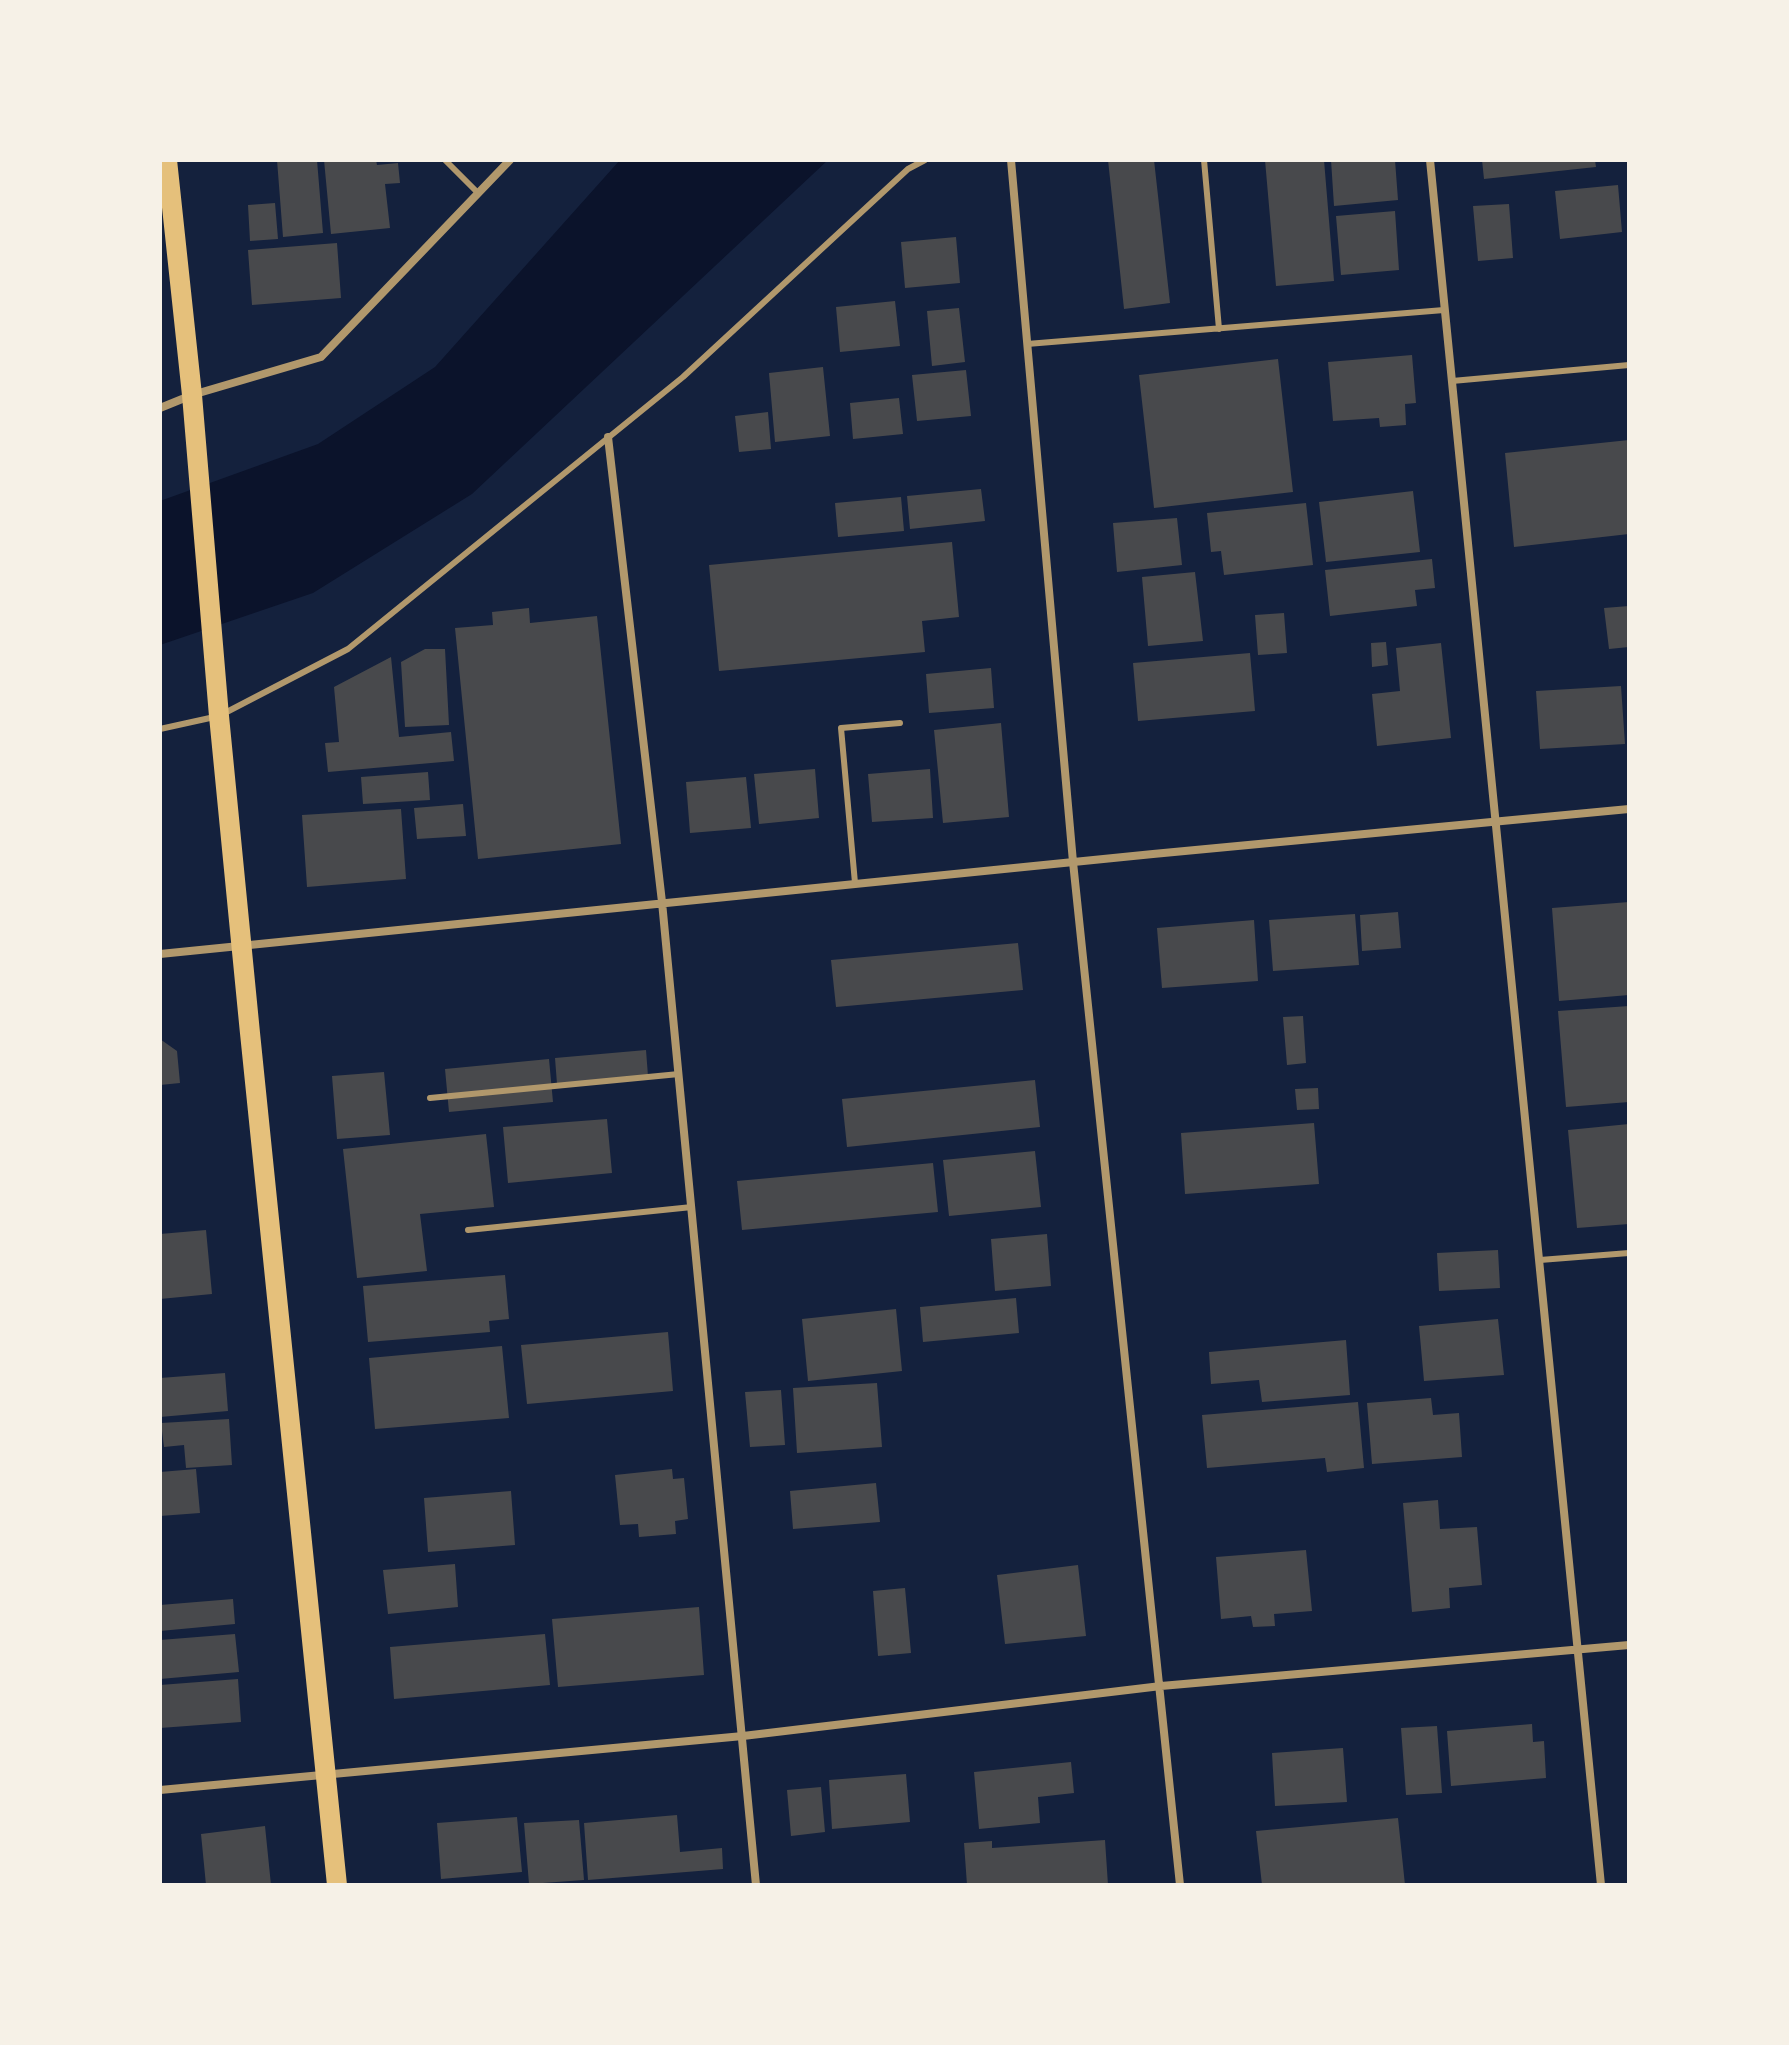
<!DOCTYPE html>
<style>
body{margin:0}
#map{position:relative;width:1789px;height:2045px;overflow:hidden;background:#14213d;font-family:Overpass,sans-serif}
canvas{display:block}
.frame{position:absolute;inset:0;border:162px solid #f6f1e7;pointer-events:none}
</style>
<div id="map">
<canvas width="1789" height="2045"></canvas>
<div class="frame"></div>
</div>
<script>
const ctx = document.querySelector('canvas').getContext('2d');
ctx.lineJoin = 'round';
function fillPath(path, color) { ctx.fillStyle = color; ctx.fill(path, 'evenodd'); }
const toPath = rows => new Path2D(rows.map(r => 'M' + r).join(''));
function stroke(path, color, width, dash) { ctx.strokeStyle = color; ctx.lineWidth = width; ctx.lineCap = dash ? 'butt' : 'round'; ctx.setLineDash(dash || []); ctx.stroke(path); }
fillPath(toPath([
 [620,160,828,160,472,494,313,593,160,645,160,501,318,444,435,367]
]), '#0b132b');
fillPath(toPath([
 [277,160,317,160,323,233,283,237],
 [324,160,376,160,377,165,398,163,400,183,385,184,390,228,331,234],
 [1108,160,1154,160,1170,303,1124,309],
 [1265,160,1324,160,1334,281,1276,286],
 [1331,160,1395,160,1398,200,1334,206],
 [1482,160,1595,160,1596,167,1484,179],
 [1618,185,1622,232,1560,239,1555,191],
 [275,203,278,239,250,241,248,205],
 [1509,204,1513,258,1478,261,1473,206],
 [1395,211,1399,270,1341,275,1336,216],
 [956,237,960,283,905,288,901,242],
 [337,243,341,298,252,305,248,250],
 [895,301,900,346,840,352,836,307],
 [959,308,965,362,932,366,927,311],
 [1412,355,1416,403,1405,404,1406,425,1380,427,1379,418,1333,421,1328,362],
 [1278,359,1293,492,1154,508,1139,375],
 [823,367,830,436,775,442,769,373],
 [966,370,971,416,917,421,912,375],
 [899,398,903,434,853,439,850,403],
 [768,412,771,449,739,452,735,416],
 [1629,440,1629,534,1514,547,1505,453],
 [981,489,985,521,910,529,907,496],
 [1413,491,1420,552,1326,562,1319,502],
 [901,497,904,531,838,537,835,503],
 [1306,503,1313,565,1224,575,1221,551,1211,552,1207,513],
 [1177,518,1182,565,1117,572,1113,523],
 [952,542,959,617,922,621,925,652,719,671,709,565],
 [1432,559,1435,588,1415,590,1417,606,1330,616,1325,570],
 [1195,572,1203,641,1148,646,1142,577],
 [1629,606,1629,647,1609,649,1604,608],
 [529,608,530,623,597,616,621,844,478,859,455,628,493,625,492,612],
 [1284,613,1287,653,1258,655,1255,615],
 [1386,642,1388,665,1372,667,1371,643],
 [1441,643,1451,738,1377,746,1372,694,1400,691,1396,648],
 [425,649,445,649,449,725,405,727,401,662],
 [1250,653,1255,711,1138,721,1133,663],
 [391,657,399,737,451,732,454,761,328,772,325,743,339,742,334,687],
 [991,668,994,708,929,713,926,674],
 [1621,686,1625,744,1540,749,1536,691],
 [1001,723,1009,817,943,823,934,730],
 [815,769,819,818,759,824,754,774],
 [930,769,933,818,872,822,868,774],
 [428,772,430,800,363,804,361,777],
 [746,777,751,828,690,833,686,782],
 [463,804,466,836,417,839,414,808],
 [401,809,406,879,307,887,302,815],
 [1629,902,1629,995,1559,1001,1552,908],
 [1398,912,1401,948,1362,951,1360,915],
 [1355,914,1359,965,1273,971,1269,920],
 [1254,920,1258,981,1162,988,1157,928],
 [1018,943,1023,990,836,1007,831,960],
 [1629,1006,1629,1102,1566,1107,1558,1011],
 [1303,1016,1306,1063,1287,1065,1283,1017],
 [160,1039,177,1051,180,1083,160,1085],
 [646,1050,648,1076,557,1084,555,1058],
 [549,1059,553,1102,449,1112,445,1069],
 [384,1072,390,1135,337,1139,332,1076],
 [1035,1080,1040,1127,847,1147,842,1099],
 [1318,1088,1319,1109,1297,1110,1295,1089],
 [607,1119,612,1173,508,1183,503,1127],
 [1314,1123,1319,1184,1185,1194,1181,1133],
 [1629,1124,1629,1224,1577,1228,1568,1130],
 [486,1134,494,1207,420,1214,427,1271,357,1278,343,1149],
 [1035,1151,1041,1207,949,1216,943,1160],
 [933,1163,938,1212,742,1230,737,1181],
 [206,1230,212,1294,160,1299,160,1234],
 [1047,1234,1051,1286,995,1291,991,1239],
 [1498,1250,1500,1288,1439,1291,1437,1253],
 [505,1275,509,1319,489,1321,490,1332,368,1342,363,1286],
 [1016,1298,1019,1333,923,1342,920,1307],
 [896,1309,902,1371,808,1381,802,1319],
 [1498,1319,1504,1375,1424,1381,1419,1326],
 [668,1332,673,1391,527,1404,521,1345],
 [1346,1340,1350,1395,1262,1402,1259,1380,1211,1384,1209,1352],
 [502,1346,509,1418,375,1429,369,1358],
 [225,1373,228,1411,160,1417,160,1378],
 [877,1383,882,1447,797,1453,793,1388],
 [781,1390,785,1445,750,1447,745,1392],
 [1431,1398,1433,1415,1459,1413,1462,1457,1372,1464,1367,1403],
 [1358,1402,1364,1468,1327,1472,1325,1458,1207,1468,1202,1415],
 [229,1419,232,1465,186,1468,184,1445,164,1447,161,1423],
 [196,1469,200,1513,160,1516,160,1472],
 [672,1469,673,1479,684,1478,688,1519,675,1521,676,1534,639,1537,638,1524,620,1525,615,1475],
 [876,1483,880,1522,793,1529,790,1491],
 [511,1491,515,1545,428,1552,424,1498],
 [1438,1500,1440,1529,1477,1527,1482,1585,1449,1588,1450,1608,1412,1612,1403,1503],
 [1306,1550,1312,1611,1274,1614,1275,1626,1253,1627,1251,1616,1221,1619,1216,1557],
 [455,1564,458,1607,388,1614,383,1570],
 [1078,1565,1086,1636,1005,1644,997,1575],
 [905,1588,911,1653,878,1656,873,1591],
 [233,1599,235,1624,160,1631,160,1605],
 [699,1607,704,1675,558,1687,552,1619],
 [235,1634,239,1672,160,1679,160,1640],
 [545,1634,550,1685,394,1699,390,1647],
 [238,1679,241,1722,160,1728,160,1685],
 [1532,1724,1533,1742,1544,1741,1546,1778,1451,1786,1447,1731],
 [1437,1726,1442,1793,1406,1795,1401,1728],
 [1343,1748,1347,1802,1275,1806,1272,1753],
 [1071,1762,1074,1793,1038,1797,1040,1823,979,1829,974,1772],
 [906,1774,910,1822,832,1829,829,1780],
 [821,1787,825,1832,791,1836,787,1790],
 [677,1815,680,1852,722,1848,723,1869,588,1880,584,1823],
 [517,1817,522,1872,441,1879,437,1823],
 [1398,1818,1405,1885,1262,1885,1256,1831],
 [579,1820,584,1880,529,1884,524,1823],
 [265,1826,271,1885,206,1885,201,1834],
 [1105,1840,1108,1885,967,1885,964,1843,992,1841,992,1848]
]), '#48494c');
stroke(toPath([
 [445,160,478,193],
 [1204,160,1219,329],
 [1027,344,1444,310],
 [1452,381,1629,365],
 [160,729,219,716,348,649,683,377,908,169,925,160],
 [855,883,841,728,900,723],
 [430,1098,679,1074],
 [468,1230,692,1207],
 [1540,1260,1629,1253]
]), '#b1986c', 6);
stroke(toPath([
 [1011,160,1073,862,1180,1885],
 [1430,160,1601,1885],
 [160,408,192,395,321,357,510,160],
 [608,437,662,902,756,1885],
 [160,954,1153,854,1629,809],
 [160,1790,743,1736,1161,1686,1629,1645]
]), '#b1986c', 8);
stroke(toPath([
 [167,160,192,395,219,716,250,1033,337,1885]
]), '#e5c07b', 20);
</script>
